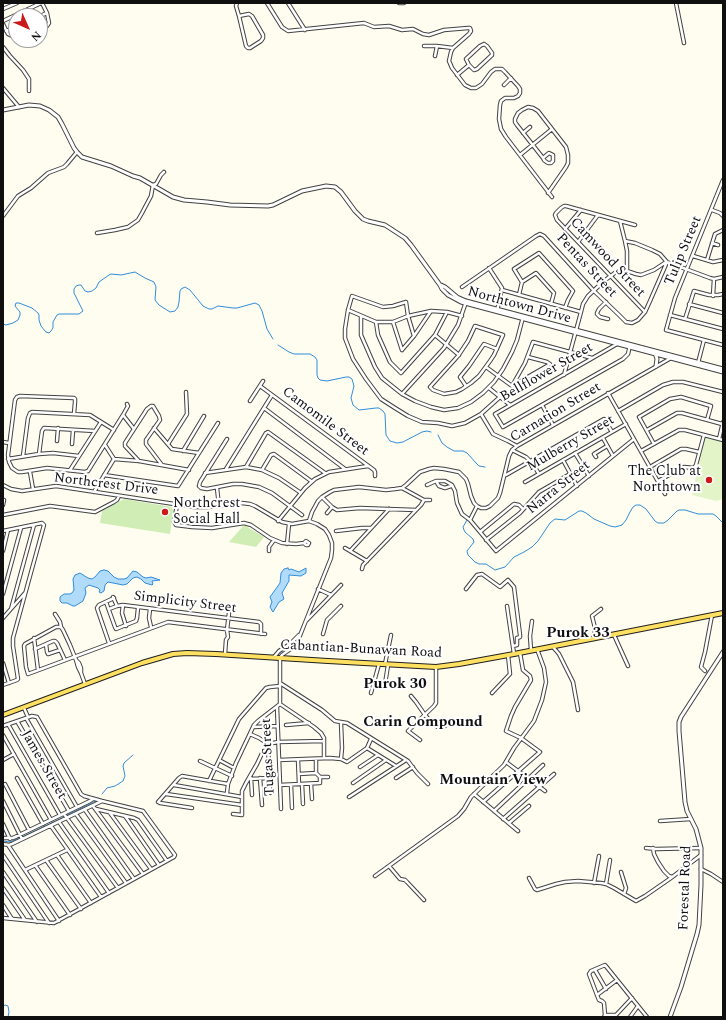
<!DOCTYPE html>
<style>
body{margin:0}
#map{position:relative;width:726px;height:1020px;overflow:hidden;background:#fffdf0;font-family:Spectral,serif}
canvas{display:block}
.frame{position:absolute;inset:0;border:4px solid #0f0f0f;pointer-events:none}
.north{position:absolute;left:8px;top:8px;width:40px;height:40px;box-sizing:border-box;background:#fff;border:1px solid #9f9f9f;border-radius:50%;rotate:135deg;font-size:11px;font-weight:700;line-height:16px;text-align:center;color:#0f0f0f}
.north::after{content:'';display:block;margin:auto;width:14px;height:18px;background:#cb1a1a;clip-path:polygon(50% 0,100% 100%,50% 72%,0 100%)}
</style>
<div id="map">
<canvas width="726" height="1020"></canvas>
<div class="frame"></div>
<div class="north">N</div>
</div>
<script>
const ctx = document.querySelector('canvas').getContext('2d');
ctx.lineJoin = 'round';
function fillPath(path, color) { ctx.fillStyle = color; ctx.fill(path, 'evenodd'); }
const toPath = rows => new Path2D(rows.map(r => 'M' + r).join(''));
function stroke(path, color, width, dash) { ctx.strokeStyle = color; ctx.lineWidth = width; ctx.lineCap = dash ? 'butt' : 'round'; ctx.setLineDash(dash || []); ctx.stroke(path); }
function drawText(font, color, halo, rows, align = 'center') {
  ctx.font = font + ' Spectral,serif'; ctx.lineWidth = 4; ctx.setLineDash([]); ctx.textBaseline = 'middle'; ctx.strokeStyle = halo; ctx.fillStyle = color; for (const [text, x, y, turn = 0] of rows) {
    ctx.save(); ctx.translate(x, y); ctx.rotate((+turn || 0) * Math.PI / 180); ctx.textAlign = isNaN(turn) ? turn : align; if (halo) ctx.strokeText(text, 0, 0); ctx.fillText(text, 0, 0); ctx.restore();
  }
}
fillPath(toPath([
 [124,499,172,507,173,510,170,534,100,523,102,511],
 [244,525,264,537,256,547,229,542]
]), '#d0edb6');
fillPath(toPath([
 [705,437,723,442,723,499,716,501,692,495]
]), '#e3f4c9');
const water = toPath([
 [288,568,289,570,291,569,299,572,306,568,306,573,301,576,289,575,289,581,282,593,284,599,279,602,273,612,270,607,272,602,270,597,280,583,281,573,284,569,288,568],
 [104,570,108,571,114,577,118,579,124,579,127,578,133,571,137,572,143,577,146,578,151,577,160,580,152,581,153,584,152,585,145,583,141,579,137,577,133,578,127,584,123,585,108,582,105,585,104,591,101,593,99,592,100,590,98,588,89,585,85,588,86,593,83,601,75,606,73,606,67,603,62,603,60,601,60,597,64,594,70,594,72,593,74,590,73,579,75,575,80,573,88,578,92,579,95,577,100,571,104,570]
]);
fillPath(water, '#b0dbfb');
stroke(water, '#318dd9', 1);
stroke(toPath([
 [3,324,6,325,13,323,18,320,20,315,20,312,15,306,16,303,19,303,32,308,38,313,39,315,39,320,41,326,46,332,49,333,51,331,53,328,53,322,57,315,59,314,79,314,83,311,74,293,74,289,76,286,79,285,81,285,85,291,88,292,92,291,96,288,99,282,109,275,111,274,121,275,135,272,145,278,154,282,156,287,155,300,159,305,170,312,175,311,178,307,179,302,180,291,181,289,185,287,190,290,203,306,209,309,212,309,218,306,233,308,237,308,255,303,259,305,262,311,267,329,273,339],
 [278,345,289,352,294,354,310,354,315,357,317,360,317,375,318,378,320,380,327,381,346,377,349,377,352,379,354,386,351,398,353,405,359,410,376,408,379,408,383,411,385,414,386,435,390,441,397,443,403,442,422,432,427,431,431,432],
 [438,435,442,443,447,447,454,451,463,451,467,453,477,464,479,466,485,467],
 [467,520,463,527,464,530,465,532,473,539,474,542,467,551,468,555,475,562,479,564,486,564,495,570,505,567,514,557,524,552,532,547,538,541,550,523,555,519,565,520,579,511,582,511,586,513,594,519,610,526,615,527,622,525,626,520,630,512,633,507,636,505,640,505,646,509,655,521,658,523,664,523,668,520,677,511,679,510,685,510,698,514,713,514,716,516,723,523],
 [102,794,107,788,115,786,123,781,125,776,123,766,124,763,133,755],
 [67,815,96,801],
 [22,837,64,817],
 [3,841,10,842,19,838],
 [3,1006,5,1005,8,1006,9,1012,8,1017]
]), '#318dd9', 1);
const minor = toPath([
 [237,3,236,6,239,16,246,46,248,48,250,48,261,41,263,38,263,35,252,16,249,14,239,16],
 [267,3,282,27,288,31,364,23,374,27,389,26,402,30,413,29,423,34,429,35,444,30,468,28,470,28,471,31,469,34,453,48,451,52,449,61,452,68,465,85,471,88,476,88,482,84,491,72,495,69,502,69,505,72,518,86,520,89,520,93,518,96,514,98,505,98,501,101,500,105,499,119,501,129,506,137,552,197],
 [288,3,305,30],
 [399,3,404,3],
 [676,3,684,43],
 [3,9,17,3],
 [40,16,47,13],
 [3,21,41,3],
 [3,24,8,34,10,35,16,37],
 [40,29,47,26,49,23,47,13,42,3],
 [6,31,16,27],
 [484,44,487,46,492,53,492,55,477,69,474,70,469,65,466,59,480,46,484,44],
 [424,46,437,46,453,48],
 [3,47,10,56,23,70,29,79,29,91],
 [435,56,437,46],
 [457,75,469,65],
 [504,85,511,78],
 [3,88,19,107],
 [523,133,530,127],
 [520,155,552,129],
 [543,158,549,153,553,155,553,161,551,163,548,163,545,161,544,160,543,158,517,125,515,122,515,119,518,113,522,110,528,107,533,108,538,111,566,147,568,155,568,163,566,167,548,193],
 [723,180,675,298,666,330,723,345],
 [712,210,720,213,723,216],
 [3,216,18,196,31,188,48,173,64,167,67,164,77,152],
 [620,221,625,241,627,251,627,271],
 [635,225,566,206,564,206,561,208,556,213,555,215,557,220,645,312],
 [565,229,581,210],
 [97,233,115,230,128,227,138,220,142,213,151,196,153,185,156,184,161,175,164,172],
 [625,241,635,243,652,250,660,254,667,262,710,278,714,279,723,277],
 [578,242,598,215],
 [712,243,718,245],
 [693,256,713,262,723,260],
 [707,260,715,234,723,230],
 [489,268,502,288,497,311],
 [522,282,514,269,539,253,573,291,568,300,565,308],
 [462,287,536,236,540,234,544,236,594,291,619,315,626,322,632,323,638,320,645,312,650,301,667,262],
 [502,290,581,312],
 [519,295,522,282,536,273,554,293,551,304],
 [713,296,714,279],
 [606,302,599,309,597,313,597,314,600,317,608,319],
 [689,304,723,313],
 [348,310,376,322,393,322,408,316,431,311,447,312,462,316],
 [670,315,723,329],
 [361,316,361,335,375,367,382,378,402,394,415,401,431,407,444,410,458,408,471,402,483,393,494,382,503,369,512,352,517,340,523,317],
 [685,319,694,291,709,295,718,295,723,294],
 [376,322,378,335,390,362,401,373,435,335,447,312],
 [393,322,402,350],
 [475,326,503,335,494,355,490,361,479,376,471,383,462,389,456,392,444,394,433,390,430,387,458,356,468,341,475,326],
 [435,335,459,355],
 [414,336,408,316,406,302,393,306,383,307,352,296,348,310,345,329,345,338,353,359,366,379,381,399,395,408,408,416,422,422,438,423,452,426,465,423,481,414,500,397],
 [617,344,495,414,503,427,623,359,628,354,630,345],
 [402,350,414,336,431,311],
 [698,363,704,340],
 [486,367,512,386],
 [564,375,581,312,583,304,588,296,604,281,616,272,622,270,627,271,636,274,641,275,654,270,666,262],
 [260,386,374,470,375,472,375,476],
 [466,386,460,377,469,366,484,344,497,349],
 [512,386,525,363,533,342,592,358],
 [512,386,547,366,550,364,547,362,528,357],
 [489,388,510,405],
 [608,393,665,494],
 [402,394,444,348,458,325,466,302],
 [250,401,263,381],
 [542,405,553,425],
 [264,408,345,469],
 [618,411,663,385,673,382,683,382,723,392],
 [74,414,75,402,75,399,74,398,20,396,17,397,15,400,8,455,9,462,12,468,18,472,22,472,47,468,85,472,88,471,123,415,128,406,127,404],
 [481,414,493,434,508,441,517,446],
 [123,415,134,429],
 [154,428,172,449,199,453],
 [647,430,677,413,682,413,722,424],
 [603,438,613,456],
 [719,439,723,422],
 [57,441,58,428],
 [3,442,9,443],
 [72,444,73,430],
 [168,444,187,414,186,392],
 [654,444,639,417,670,399,681,397,711,406,707,420],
 [105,445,114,459],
 [512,450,526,457,533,464,539,474],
 [183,451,204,416],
 [641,451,679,430,685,430,723,440],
 [575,453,589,476],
 [39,454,42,431,44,428,95,431],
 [23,456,28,418,30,413,32,412,90,415,114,430],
 [596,457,594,454,607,446],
 [8,459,39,454,53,453,79,456],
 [114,459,139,461,189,470],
 [563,460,577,486],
 [139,461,125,446,125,443,147,409,151,406,153,406,159,416,160,420,146,440,146,444,162,465],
 [246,467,266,433,268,432,325,473],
 [650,467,681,449,686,449,699,452],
 [226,469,272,395],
 [70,470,101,422],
 [262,470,271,455,274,454,311,481],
 [30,472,33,489],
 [205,473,246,467,262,470,279,478,301,493],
 [104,475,178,486,218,423],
 [506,475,604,419,612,432],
 [436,481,439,486,445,488,451,486],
 [658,481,684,467,694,468,696,465,704,435],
 [525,482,626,424],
 [3,485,11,489,22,491,56,486,194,507,209,507,242,503,250,504,255,506,282,522,292,524,309,521,317,524,325,529,329,535,332,543,332,550,331,558,297,643,292,648,282,655,280,658,280,704],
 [427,485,436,481,445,481,452,485,455,491,457,503,462,514,470,520,496,551,634,439],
 [199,486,201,488,207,489,233,484,242,484,259,487,272,493,302,515],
 [199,486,200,482,227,439],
 [217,488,219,506],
 [402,488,424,500,430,500],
 [94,492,114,459],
 [322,497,332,507,337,510,360,508,416,510],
 [3,505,4,500],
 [177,505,174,522,176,525,192,527,212,528,244,523,251,525,270,538,282,543,296,544,304,543,306,541,309,543,308,545,306,545,304,543],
 [327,513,332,507],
 [3,515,50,506,95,512,114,502,117,500,119,496],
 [470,520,477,506],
 [278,521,305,488,315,479,329,472,368,466],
 [309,521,312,512,318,501,322,497,330,492,334,490,359,487,386,490,395,489,402,488,406,485,420,472,429,469,434,468,444,469,459,472,466,479,468,484,471,496,474,503,477,506,481,508,486,508,490,506,498,498,500,493,509,456,512,450,517,446,671,358],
 [3,531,42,523,44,525,13,638,13,646,18,679,17,680,3,685],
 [336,531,362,528,371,528],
 [480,532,514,504,519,505,523,509],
 [486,540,520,513,539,492,570,474],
 [287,544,289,524],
 [345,548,367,561],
 [3,551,8,530],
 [269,551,269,547,274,540],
 [350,551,389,509],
 [362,569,363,565,421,505,424,500],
 [318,589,331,595],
 [466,589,477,575,482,574,500,587,508,580,514,587,520,635,520,637,517,638,517,645,513,646],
 [3,594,21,528],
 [113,597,117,606],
 [106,602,115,627,116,629,136,621,137,618,138,608],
 [123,605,122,613,126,626],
 [507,606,514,654],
 [11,609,34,525],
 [109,609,117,606,123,605,259,622,261,624,261,634],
 [150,609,149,618,151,627],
 [55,614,60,622,61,627,63,630,70,645,76,660,79,663,81,668,81,673],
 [3,618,25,593],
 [306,621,341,585],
 [61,627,56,627,25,644,24,646,26,667,28,674,168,622,265,634],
 [323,634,327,620,341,606],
 [614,635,628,666],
 [34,638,38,670],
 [594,639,595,628,592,616,601,609],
 [109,643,97,608,99,605,114,598],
 [46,644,47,652,48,654,60,650],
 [553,647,559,654,573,682,578,710],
 [35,649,53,641,55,641,57,643,65,660],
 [531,650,530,636,532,621],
 [225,654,226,640,228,637,227,630,229,613],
 [274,657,279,651,290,644,299,635],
 [76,660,78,667,81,673,85,684],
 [3,663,9,683],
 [385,664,391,635],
 [705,671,701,667,705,652,712,615],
 [280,683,322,710,335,721,347,723,408,761,417,773,428,784],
 [385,684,388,665],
 [371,693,379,664],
 [492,693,510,674,508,655],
 [411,696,416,702,425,715,434,725,438,727,445,726],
 [280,704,314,727,321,733,324,738,324,758],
 [277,707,281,809],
 [24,708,28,717],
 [26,718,77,807],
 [17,721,69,811],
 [8,724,60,815],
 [286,725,309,723],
 [3,726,32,716,37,717,81,794,84,796,102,801,143,811,175,855,174,857,54,923,3,918],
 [254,727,277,726],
 [250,734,259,738,268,744,270,793],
 [3,735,51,820],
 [420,740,408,731,434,706,436,703,436,667],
 [367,748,396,766],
 [341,759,342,748,341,723],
 [3,760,14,754],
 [219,760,234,768],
 [279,760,330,758,341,759,347,762,367,748,371,739],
 [298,760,299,784],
 [200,761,232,776],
 [506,762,545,791],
 [360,767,378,755],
 [299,774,316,773],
 [320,777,328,777],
 [17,778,43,824],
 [251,778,252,795],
 [260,778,262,805],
 [396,778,413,767],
 [249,779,270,778],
 [209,781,239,719,266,688,270,687,280,686],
 [353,783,386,760],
 [5,784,29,830],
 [302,784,303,804],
 [311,784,312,799],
 [174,785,242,797],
 [280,785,320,783,320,777,316,773,316,759],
 [291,785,292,808],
 [227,793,228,784,236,763,254,725,258,721,280,704],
 [166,794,242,805],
 [474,794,518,831],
 [349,797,406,760],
 [3,801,22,839],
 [483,802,540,752,521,738,506,731,511,716,515,707,531,680,530,676,523,670,520,653],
 [93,806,143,874],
 [192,808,160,803,158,802,179,778,182,776,228,784],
 [96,809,134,818,138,820,167,861],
 [85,810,134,879],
 [494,811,543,765],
 [110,813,151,869],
 [64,814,118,888],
 [76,814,126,883],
 [233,814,242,815,242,791,246,783,257,764,264,749,268,744,278,742,324,741],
 [125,816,159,865],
 [503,819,554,774],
 [660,821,691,819],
 [59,822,109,893],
 [509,823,529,806],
 [3,824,10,839],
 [51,826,101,897],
 [3,838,13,838,90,801,93,799],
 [3,844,9,845,12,844,102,801],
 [8,845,59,921],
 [646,848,657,849,701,848],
 [653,848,654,854,658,862,664,871,669,876,672,877],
 [3,855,49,923],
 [57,855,91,903],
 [46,860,81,909],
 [35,865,70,915],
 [389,866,400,879,405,880,407,882,424,900],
 [701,869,711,874,723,882],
 [25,870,67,850],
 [3,872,37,922],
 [621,872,626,888,624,894],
 [375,876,458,816,464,809,471,797,504,765,514,748,534,721,542,700,546,682,544,668,537,649],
 [529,878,535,889,537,890,556,884,565,882,578,881,601,883,606,884,614,888,636,901,645,896,671,878,701,855],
 [594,883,599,856],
 [606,884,610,860],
 [3,888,25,920],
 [3,905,12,919],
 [595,970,606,989],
 [597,995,617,980],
 [605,1015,604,1003,602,1001,599,1000,597,995,589,974,591,971,605,965,647,1017],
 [604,1017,605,1015,616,1015,632,998],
 [630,1017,638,1006]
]);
const tertiary = toPath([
 [3,110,29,105,40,106,49,110,58,117,62,124,74,148,77,152,82,157,111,166,133,176,140,178,173,197,184,200,207,202,230,205,268,206,273,205,302,191,326,186,335,187,341,192,355,211,363,219,368,221,385,225,405,238,411,245,440,285,442,289,448,295,461,302,723,372],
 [441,285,445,287,457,297,466,301,723,369],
 [655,353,657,359,656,366],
 [670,1017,681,987,697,934,699,925,701,885,701,848,696,829,687,811,685,802,679,731,679,722,681,717,723,652]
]);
const primary = toPath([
 [3,715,142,663,173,654,187,653,216,654,328,661,436,667,459,664,514,654,723,613]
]);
stroke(minor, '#424242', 4.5);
stroke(tertiary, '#424242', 5);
stroke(primary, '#202020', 6);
stroke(minor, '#fff', 2.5);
stroke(tertiary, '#fff', 3);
stroke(primary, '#ffe060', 4);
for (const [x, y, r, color] of [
 [709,480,4,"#cb1a1a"],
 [165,512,4,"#cb1a1a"]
]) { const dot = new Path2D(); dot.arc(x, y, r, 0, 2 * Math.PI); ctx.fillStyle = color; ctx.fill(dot); stroke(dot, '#fff', 1.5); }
drawText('14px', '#0f0f0f', '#fff', [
 ["Tulip Street",684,251,-67],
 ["Camwood Street",607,258,47],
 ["Pentas Street",586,266,47],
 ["Northtown Drive",519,306,15],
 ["Bellflower Street",547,373,-30],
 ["Carnation Street",556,413,-31],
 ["Camomile Street",325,422,37],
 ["Mulberry Street",571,444,-30],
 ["Northcrest Drive",106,485,7],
 ["Narra Street",559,488,-39],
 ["Simplicity Street",185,603,7],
 ["Cabantian-Bunawan Road",361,650,3],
 ["Tugas Street",269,757,-93],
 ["James Street",43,765,60],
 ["Forestal Road",686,888,-88]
]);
drawText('14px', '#0f0f0f', '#fff', [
 ["The Club at",701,472],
 ["Northtown",701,488],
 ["Northcrest",173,504,"left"],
 ["Social Hall",173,520,"left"]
], 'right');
drawText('bold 15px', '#0f0f0f', '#fff', [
 ["Purok 33",578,634],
 ["Purok 30",395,685],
 ["Carin Compound",423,723],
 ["Mountain View",493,781]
]);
</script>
